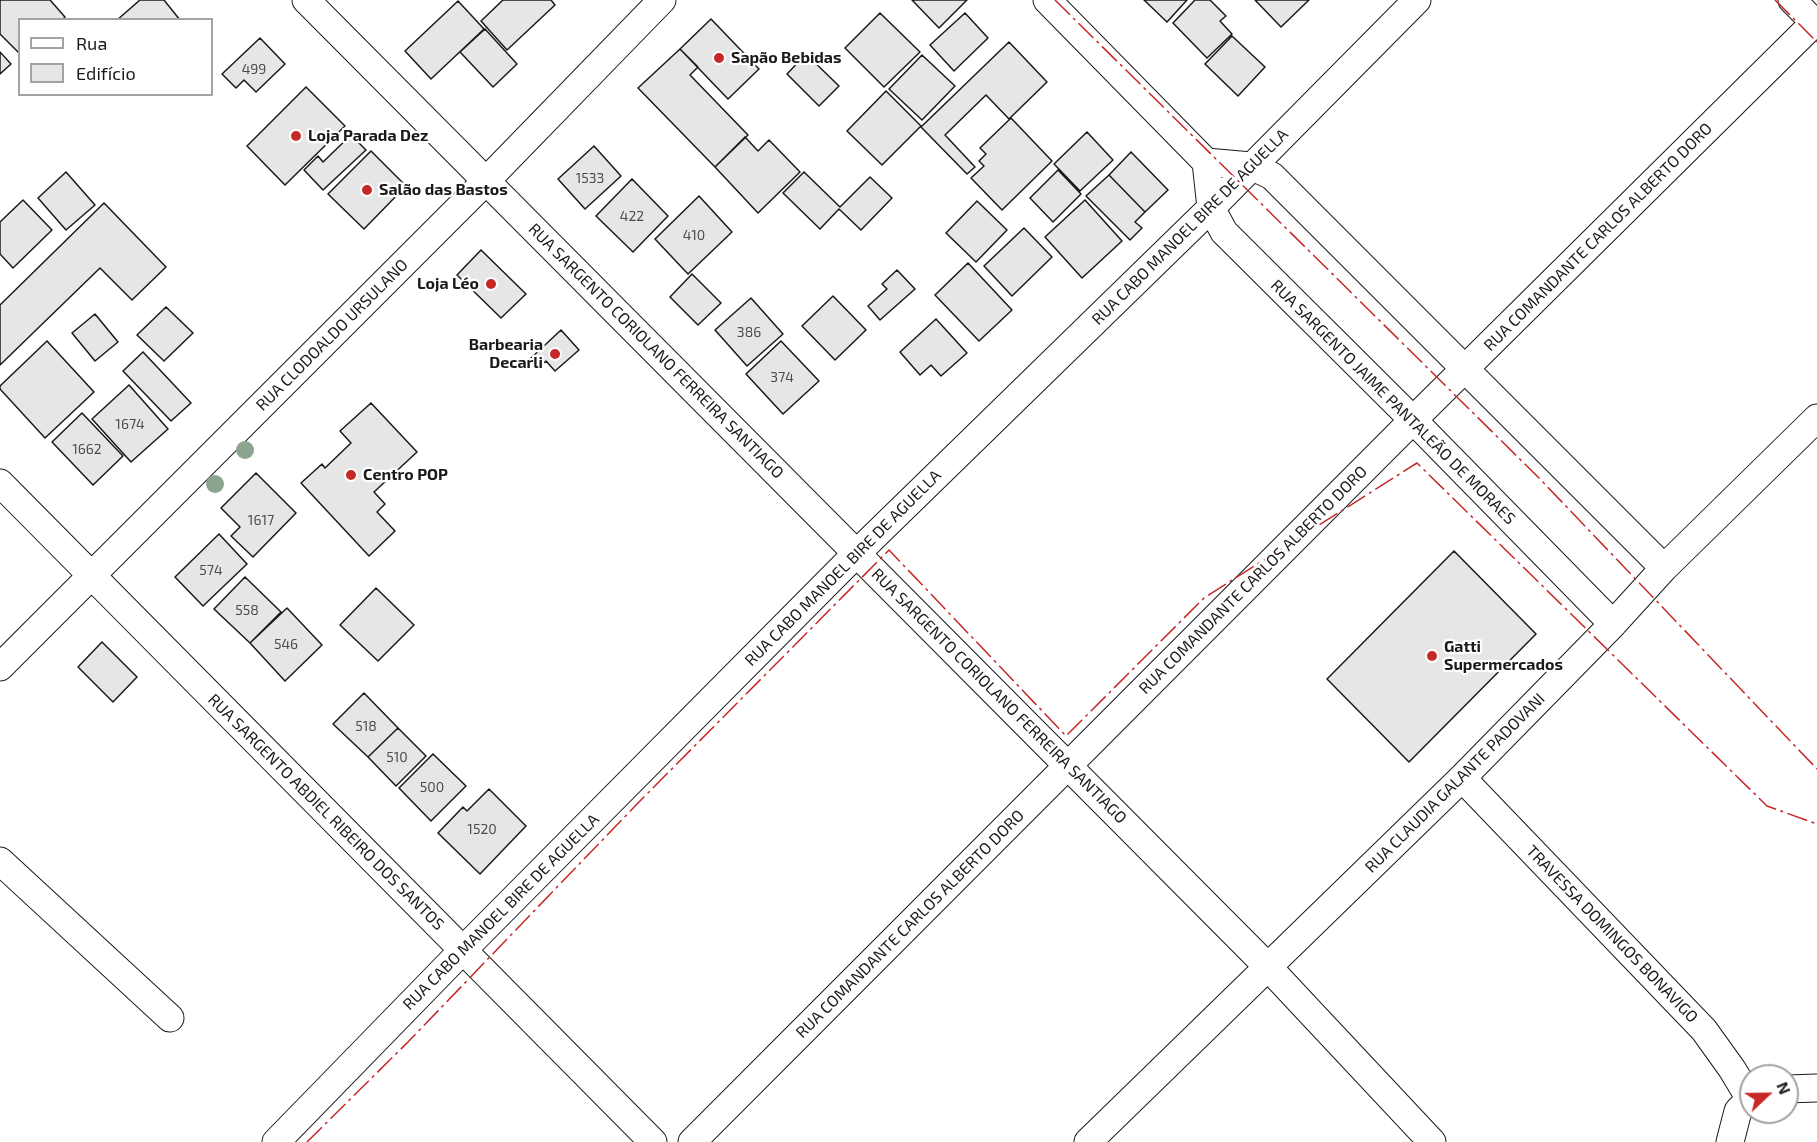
<!DOCTYPE html>
<meta charset="utf-8">
<style>
body{margin:0}
#map{position:relative;width:1817px;height:1142px;overflow:hidden;background:#fff;font-family:"Exo 2",sans-serif}
canvas{display:block}
.legend{position:absolute;left:18px;top:18px;width:195px;height:78px;box-sizing:border-box;background:#fff;border:2px solid #a3a3a3;margin:0;padding:8px 10px;list-style:none;font-size:18px;color:#1a1a1a}
.legend li{display:flex;align-items:center;gap:12px;height:30px}
.legend b{width:30px;border:2px solid #a3a3a3}
.north{position:absolute;left:1739px;top:1064px;width:60px;height:60px;box-sizing:border-box;background:#fff;border:2px solid #a3a3a3;border-radius:50%;rotate:68deg;font-size:16px;font-weight:700;line-height:24px;text-align:center;color:#1a1a1a}
.north::after{content:'';display:block;margin:auto;width:21px;height:27px;background:#c62828;clip-path:polygon(50% 0,100% 100%,50% 72%,0 100%)}
</style>
<div id="map">
<canvas width="1817" height="1142"></canvas>
<ul class="legend">
<li><b style="height:8px;background:#fff"></b>Rua</li>
<li><b style="height:16px;background:#e6e6e6"></b>Edifício</li>
</ul>
<div class="north">N</div>
</div>
<script>
const ctx = document.querySelector('canvas').getContext('2d');
ctx.lineJoin = 'round';
function fillPath(path, color) { ctx.fillStyle = color; ctx.fill(path, 'evenodd'); }
const toPath = rows => new Path2D(rows.map(r => 'M' + r).join(''));
function stroke(path, color, width, dash) { ctx.strokeStyle = color; ctx.lineWidth = width; ctx.lineCap = dash ? 'butt' : 'round'; ctx.setLineDash(dash || []); ctx.stroke(path); }
function drawText(font, color, halo, rows, align = 'center') {
  ctx.font = font + ' "Exo 2",sans-serif'; ctx.lineWidth = 4.5; ctx.setLineDash([]); ctx.textBaseline = 'middle'; ctx.strokeStyle = halo; ctx.fillStyle = color; for (const [text, x, y, turn = 0] of rows) {
    ctx.save(); ctx.translate(x, y); ctx.rotate((+turn || 0) * Math.PI / 180); ctx.textAlign = isNaN(turn) ? turn : align; if (halo) ctx.strokeText(text, 0, 0); ctx.fillText(text, 0, 0); ctx.restore();
  }
}
const building = toPath([
 [0,0,50,0,65,17,62,20,20,20,20,54,0,34,0,0],
 [140,0,164,0,180,20,117,20,140,0],
 [503,0,551,0,555,5,507,50,481,21,503,0],
 [912,0,967,0,939,28,912,0],
 [1144,0,1187,0,1167,22,1144,0],
 [1195,0,1210,0,1226,16,1220,21,1232,34,1207,58,1173,23,1195,0],
 [1255,0,1309,0,1281,27,1255,0],
 [458,1,484,29,431,79,405,51,458,1],
 [880,13,920,52,884,87,845,48,880,13],
 [965,13,988,38,954,71,930,45,965,13],
 [711,19,759,69,728,99,680,49,711,19],
 [485,29,517,64,493,87,460,52,485,29],
 [1232,36,1265,67,1238,96,1205,64,1232,36],
 [260,38,285,64,256,92,244,80,236,88,222,74,260,38],
 [1009,42,1047,82,1009,119,986,95,945,135,975,167,967,174,921,127,1009,42],
 [680,49,698,67,690,75,748,135,715,167,638,88,680,49],
 [0,52,11,64,0,74,0,52],
 [806,54,839,86,819,106,787,74,806,54],
 [922,55,955,86,922,120,889,89,922,55],
 [306,87,345,126,285,185,247,146,306,87],
 [886,91,921,126,882,165,847,131,886,91],
 [1011,118,1052,161,1002,210,971,178,984,166,979,161,986,154,980,148,1011,118],
 [1087,132,1113,160,1080,191,1054,164,1087,132],
 [351,135,366,150,323,190,304,170,318,156,323,162,351,135],
 [745,137,758,151,769,140,800,172,758,213,715,167,745,137],
 [594,146,621,176,585,209,558,179,594,146],
 [371,151,406,186,364,229,328,194,371,151],
 [1131,152,1168,190,1145,212,1109,175,1131,152],
 [1058,170,1081,194,1053,222,1030,198,1058,170],
 [66,172,95,205,66,230,38,198,66,172],
 [804,172,840,207,870,177,892,198,861,230,839,209,820,229,783,193,804,172],
 [1109,175,1145,212,1135,222,1142,228,1130,240,1086,196,1109,175],
 [632,179,668,216,633,252,596,216,632,179],
 [699,196,732,232,688,274,655,239,699,196],
 [23,200,52,230,13,268,0,254,0,222,23,200],
 [1085,200,1122,241,1082,278,1045,237,1085,200],
 [977,201,1007,230,976,262,946,233,977,201],
 [104,203,166,267,132,300,100,268,0,365,0,305,104,203],
 [1024,228,1052,257,1012,296,984,266,1024,228],
 [481,250,526,294,501,318,457,275,481,250],
 [968,263,1012,310,979,341,935,295,968,263],
 [897,270,915,289,880,320,868,306,887,289,882,284,897,270],
 [692,274,721,303,698,325,670,297,692,274],
 [833,296,866,330,835,360,802,326,833,296],
 [751,298,783,334,747,366,715,330,751,298],
 [166,307,193,333,164,361,137,335,166,307],
 [95,314,118,342,95,361,72,333,95,314],
 [936,319,967,353,941,376,931,365,920,375,900,352,936,319],
 [561,330,579,350,555,371,546,361,539,367,531,358,561,330],
 [47,341,94,392,45,438,0,389,0,386,47,341],
 [781,341,819,381,783,414,746,374,781,341],
 [143,352,191,403,171,421,123,371,143,352],
 [129,385,168,429,131,462,92,419,129,385],
 [371,403,417,452,374,492,385,504,377,512,395,531,369,556,301,483,322,464,325,468,351,443,340,431,371,403],
 [82,413,123,456,93,485,52,442,82,413],
 [256,473,296,513,253,557,231,536,240,527,221,508,256,473],
 [219,534,247,564,203,606,175,577,219,534],
 [1454,551,1536,634,1409,762,1327,679,1454,551],
 [245,577,281,612,250,643,214,609,245,577],
 [376,588,414,625,378,661,340,625,376,588],
 [287,608,322,645,285,681,250,643,287,608],
 [102,642,137,677,113,702,78,667,102,642],
 [364,693,398,728,368,757,333,724,364,693],
 [398,728,426,756,396,786,368,757,398,728],
 [433,754,466,786,431,821,399,788,433,754],
 [489,789,526,826,480,874,438,833,463,807,467,811,489,789]
]);
fillPath(building, '#e6e6e6');
stroke(building, '#1a1a1a', 1.5);
const minor = toPath([
 [306,0,1268,967,1432,1142],
 [1047,0,1206,162,1211,208,1224,232,1413,420,1613,624],
 [1792,0,1817,25],
 [1206,162,1251,166,1272,176,1664,568],
 [0,483,653,1142],
 [0,667,486,181,662,0],
 [1462,778,1704,1030,1732,1069,1750,1099],
 [0,861,170,1018],
 [1787,1089,1817,1088],
 [276,1142,463,950,857,553,1211,208,1417,0],
 [692,1142,1413,420,1817,20],
 [1088,1142,1462,778,1613,624,1664,568,1817,418],
 [1730,1142,1738,1111,1751,1098]
]);
stroke(minor, '#1a1a1a', 29);
stroke(minor, '#fff', 27);
stroke(toPath([
 [1055,0,1540,479,1817,769],
 [1775,0,1817,42],
 [307,1142,408,1042,638,803,889,550,1066,736,1204,598,1417,463,1767,806,1817,824]
]), '#c62828', 1.5, [21, 4.5, 3, 4.5]);
ctx.fillStyle = '#8aa48f';
for (const [x, y] of [
 [245,450],
 [215,484]
]) { ctx.beginPath(); ctx.arc(x, y, 9, 0, 2 * Math.PI); ctx.fill(); }
for (const [x, y, r, color] of [
 [719,58,6,"#c62828"],
 [296,136,6,"#c62828"],
 [367,190,6,"#c62828"],
 [491,284,6,"#c62828"],
 [555,354,6,"#c62828"],
 [351,475,6,"#c62828"],
 [1432,656,6,"#c62828"]
]) { const dot = new Path2D(); dot.arc(x, y, r, 0, 2 * Math.PI); ctx.fillStyle = color; ctx.fill(dot); stroke(dot, '#fff', 2); }
drawText('14px', '#4d4d4d', null, [
 ["499",254,69],
 ["1533",590,178],
 ["422",632,216],
 ["410",694,235],
 ["386",749,332],
 ["374",782,377],
 ["1674",130,424],
 ["1662",87,449],
 ["1617",261,520],
 ["574",211,570],
 ["558",247,610],
 ["546",286,644],
 ["518",366,726],
 ["510",397,757],
 ["500",432,787],
 ["1520",482,829]
]);
drawText('bold 16px', '#1a1a1a', '#fff', [
 ["Sapão Bebidas",731,58],
 ["Loja Parada Dez",308,136],
 ["Salão das Bastos",379,190],
 ["Loja Léo",479,284,"right"],
 ["Barbearia",543,345,"right"],
 ["Decarli",543,363,"right"],
 ["Centro POP",363,475],
 ["Gatti",1444,647],
 ["Supermercados",1444,665]
], 'left');
drawText('16px', '#1a1a1a', '#fff', [
 ["RUA CABO MANOEL BIRE DE AGUELLA",1190,227,-45],
 ["RUA COMANDANTE CARLOS ALBERTO DORO",1598,237,-45],
 ["RUA CLODOALDO URSULANO",332,335,-45],
 ["RUA SARGENTO CORIOLANO FERREIRA SANTIAGO",656,351,45],
 ["RUA SARGENTO JAIME PANTALEÃO DE MORAES",1393,402,45],
 ["RUA CABO MANOEL BIRE DE AGUELLA",843,568,-45],
 ["RUA COMANDANTE CARLOS ALBERTO DORO",1253,580,-45],
 ["RUA SARGENTO CORIOLANO FERREIRA SANTIAGO",999,696,45],
 ["RUA CLAUDIA GALANTE PADOVANI",1455,783,-45],
 ["RUA SARGENTO ABDIEL RIBEIRO DOS SANTOS",326,812,45],
 ["RUA CABO MANOEL BIRE DE AGUELLA",501,912,-45],
 ["RUA COMANDANTE CARLOS ALBERTO DORO",910,924,-45],
 ["TRAVESSA DOMINGOS BONAVIGO",1612,934,46]
]);
</script>
